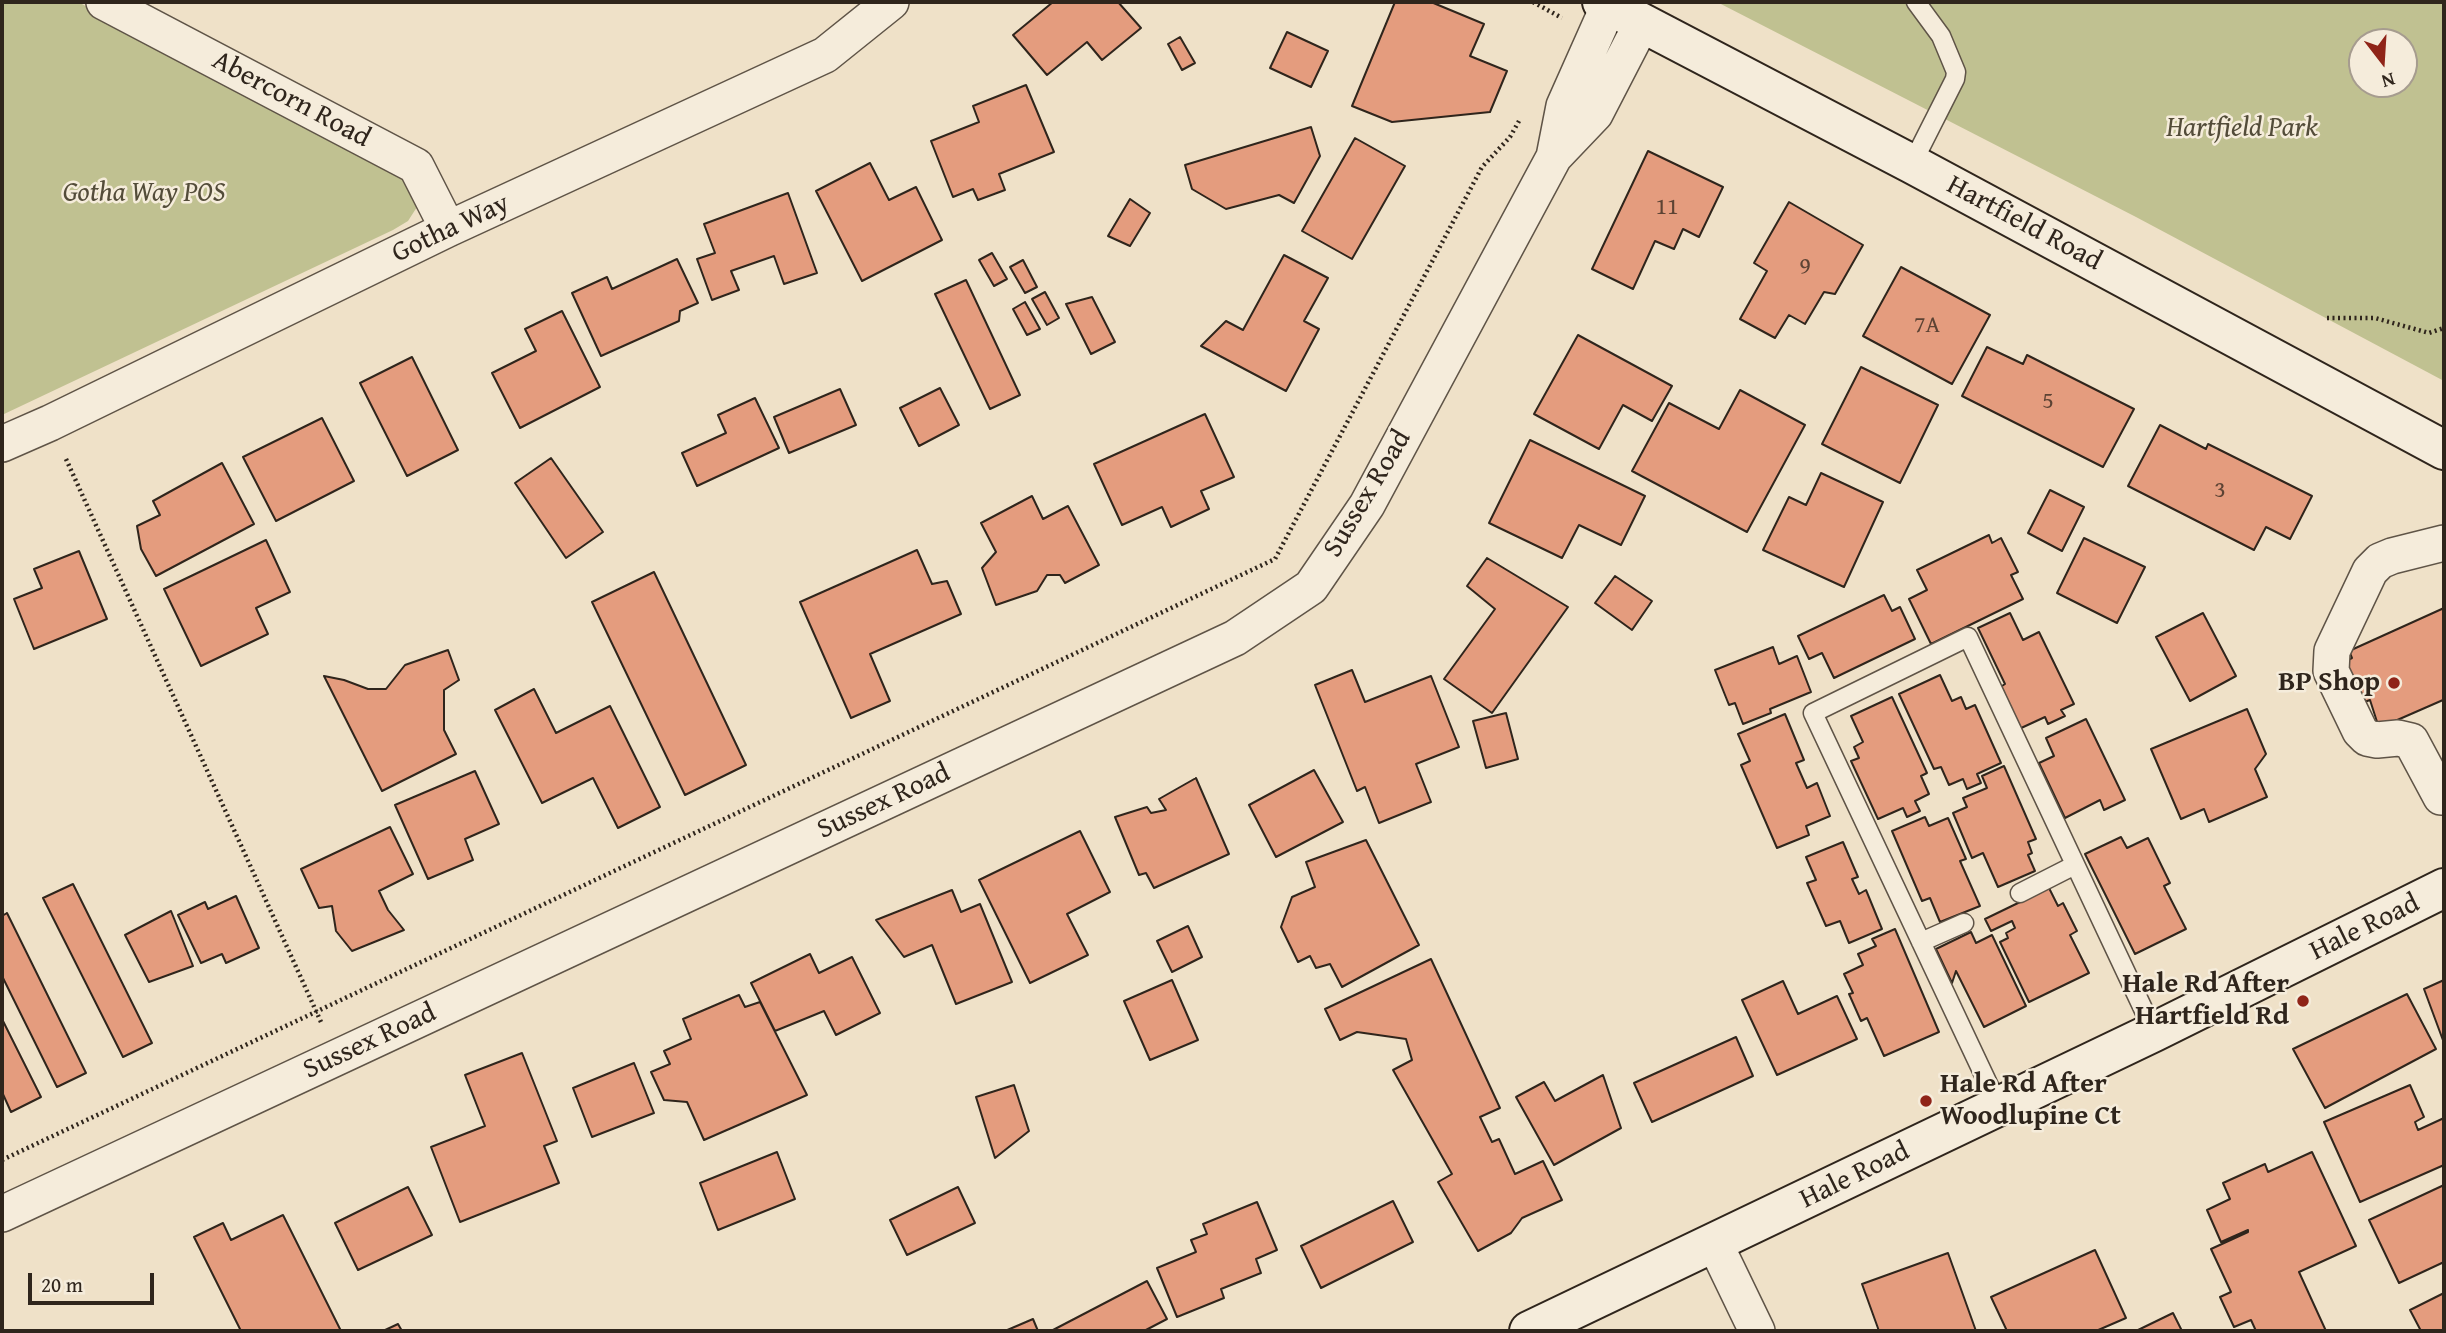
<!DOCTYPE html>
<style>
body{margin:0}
#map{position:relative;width:2446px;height:1333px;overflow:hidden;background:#efe1c8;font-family:"Gentium Book Plus",serif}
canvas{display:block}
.frame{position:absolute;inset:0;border:4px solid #2f251c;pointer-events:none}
.north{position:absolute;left:2348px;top:28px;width:70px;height:70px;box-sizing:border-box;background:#f5ecdb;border:2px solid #a69c8f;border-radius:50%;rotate:163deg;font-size:19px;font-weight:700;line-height:28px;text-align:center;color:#2f251c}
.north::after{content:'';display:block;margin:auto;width:24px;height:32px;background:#8f2418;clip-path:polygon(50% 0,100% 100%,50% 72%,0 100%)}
.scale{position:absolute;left:28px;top:1273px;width:126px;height:32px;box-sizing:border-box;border:4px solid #2f251c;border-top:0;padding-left:9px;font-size:21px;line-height:24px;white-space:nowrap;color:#2f251c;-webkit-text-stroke:5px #f5ecdb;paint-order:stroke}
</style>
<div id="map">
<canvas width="2446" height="1333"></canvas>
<div class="frame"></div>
<div class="north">N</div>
<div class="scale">20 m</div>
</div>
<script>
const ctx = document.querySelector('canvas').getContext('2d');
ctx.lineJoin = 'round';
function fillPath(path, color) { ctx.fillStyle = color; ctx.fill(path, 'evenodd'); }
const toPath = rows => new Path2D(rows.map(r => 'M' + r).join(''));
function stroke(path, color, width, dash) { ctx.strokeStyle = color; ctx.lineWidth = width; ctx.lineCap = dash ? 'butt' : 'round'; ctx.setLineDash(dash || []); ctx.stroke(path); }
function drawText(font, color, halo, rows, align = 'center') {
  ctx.font = font + ' "Gentium Book Plus",serif'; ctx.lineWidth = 5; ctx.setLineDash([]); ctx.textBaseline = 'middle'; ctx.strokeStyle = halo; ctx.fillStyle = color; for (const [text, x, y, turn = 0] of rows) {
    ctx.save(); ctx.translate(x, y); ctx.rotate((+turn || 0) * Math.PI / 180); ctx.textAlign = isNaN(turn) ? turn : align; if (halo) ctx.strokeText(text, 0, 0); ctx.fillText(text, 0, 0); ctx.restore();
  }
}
fillPath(toPath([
 [2,2,78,2,408,175,417,207,408,221,393,230,2,415],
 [1717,2,2444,2,2444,381,2136,217],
 [2362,42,2404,42,2404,84,2362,84]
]), '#c0c191');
const building = toPath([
 [1053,2,1118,2,1141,28,1102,60,1087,42,1047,75,1013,35,1053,2],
 [1395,2,1431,2,1484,24,1470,56,1507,71,1490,112,1392,122,1352,106,1395,2],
 [1287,32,1328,51,1311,87,1270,68,1287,32],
 [1180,37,1195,63,1182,70,1168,44,1180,37],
 [1026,85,1054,152,999,174,1005,190,978,200,973,189,953,197,931,141,979,122,973,106,1026,85],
 [1311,127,1320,156,1294,203,1279,195,1226,209,1192,189,1185,165,1311,127],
 [1355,138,1405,166,1352,259,1302,231,1355,138],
 [1648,151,1723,187,1699,237,1683,229,1674,249,1655,241,1633,289,1592,269,1648,151],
 [870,163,889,200,916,187,942,240,862,281,816,191,870,163],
 [788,193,817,273,784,284,774,256,731,271,739,290,712,300,697,259,715,253,704,224,788,193],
 [1130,199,1150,213,1130,246,1108,236,1130,199],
 [1789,202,1863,245,1835,294,1824,292,1805,324,1789,315,1775,338,1740,319,1767,271,1754,263,1789,202],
 [992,253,1007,279,994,286,979,260,992,253],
 [1284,255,1328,278,1304,321,1319,329,1286,391,1201,346,1226,321,1243,330,1284,255],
 [677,259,698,303,680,311,679,321,601,356,572,293,607,277,612,289,677,259],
 [1023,260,1037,287,1025,293,1010,267,1023,260],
 [1901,267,1990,315,1952,384,1863,336,1901,267],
 [966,280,1020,395,990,409,935,294,966,280],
 [1045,292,1059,318,1047,325,1032,299,1045,292],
 [1092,297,1115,342,1091,354,1066,304,1092,297],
 [1025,302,1040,329,1027,335,1013,309,1025,302],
 [562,311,600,387,520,428,492,373,536,351,525,329,562,311],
 [1578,335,1672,386,1652,421,1623,405,1599,449,1534,414,1578,335],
 [1987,347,2023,364,2027,355,2134,409,2103,467,1962,396,1987,347],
 [412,357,458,450,407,476,360,383,412,357],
 [1861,367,1938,405,1900,483,1822,444,1861,367],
 [940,388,959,425,919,446,900,408,940,388],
 [840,389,856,425,789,453,774,417,840,389],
 [1740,390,1805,425,1747,532,1632,471,1669,403,1719,429,1740,390],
 [755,398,779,448,697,486,682,453,726,433,718,415,755,398],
 [1205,414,1234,477,1201,491,1209,509,1171,527,1162,507,1122,525,1094,464,1205,414],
 [322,418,354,481,276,521,243,457,322,418],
 [2160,425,2206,449,2208,444,2312,496,2290,539,2266,527,2254,550,2128,486,2160,425],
 [1530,440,1645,496,1621,545,1579,525,1562,558,1489,523,1530,440],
 [551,458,603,532,566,558,515,483,551,458],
 [222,463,254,524,156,576,141,549,137,526,160,515,153,501,222,463],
 [1821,473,1883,502,1844,587,1763,550,1789,497,1806,505,1821,473],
 [2050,490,2084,507,2062,551,2028,533,2050,490],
 [1032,496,1043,519,1068,506,1099,565,1065,583,1060,575,1047,575,1037,591,996,605,982,568,996,552,981,523,1032,496],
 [1989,535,1992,543,2001,538,2018,572,2011,575,2023,599,1931,644,1909,599,1927,590,1917,570,1989,535],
 [2084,538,2145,567,2117,623,2057,593,2084,538],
 [266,540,290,592,256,608,268,634,201,666,164,589,266,540],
 [917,550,932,584,947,581,961,614,870,654,890,701,851,718,800,602,917,550],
 [79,551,107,619,34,649,14,599,42,588,34,569,79,551],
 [1487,558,1568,607,1492,713,1444,679,1495,609,1467,586,1487,558],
 [654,572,746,765,685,795,592,602,654,572],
 [1615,576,1652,601,1632,630,1595,603,1615,576],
 [1884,595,1892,611,1900,607,1915,639,1834,678,1822,653,1809,659,1798,636,1884,595],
 [2444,608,2444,702,2443,700,2379,728,2370,700,2353,706,2336,666,2352,658,2349,651,2444,608],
 [2010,613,2023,640,2039,632,2074,704,2061,710,2065,716,2048,724,2045,717,2019,729,1999,688,2005,684,1978,628,2010,613],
 [2203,613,2236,676,2190,701,2156,637,2203,613],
 [1773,647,1779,664,1797,656,1811,692,1770,709,1771,713,1743,724,1735,703,1729,705,1715,670,1773,647],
 [448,650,459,680,444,690,444,730,456,754,382,791,324,676,344,680,368,689,386,689,405,665,448,650],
 [1352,670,1365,702,1431,676,1459,747,1416,764,1431,802,1379,823,1365,787,1357,791,1315,685,1352,670],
 [1940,675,1952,701,1961,697,1966,709,1975,705,2001,763,1977,774,1981,783,1967,789,1963,779,1949,785,1941,767,1934,769,1899,694,1940,675],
 [534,689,556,733,610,706,660,807,618,828,593,778,542,803,495,710,534,689],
 [1892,697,1927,773,1921,776,1929,794,1915,801,1920,811,1907,817,1903,808,1878,819,1851,761,1859,758,1854,747,1863,742,1851,716,1892,697],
 [2247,709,2266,754,2255,769,2267,797,2209,822,2204,809,2181,819,2151,749,2247,709],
 [1506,713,1518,759,1486,768,1473,721,1506,713],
 [1785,714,1804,760,1796,763,1807,788,1817,783,1830,816,1806,826,1809,835,1777,848,1741,765,1750,761,1738,734,1785,714],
 [2086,719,2125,800,2104,810,2100,800,2065,818,2039,763,2054,756,2046,738,2086,719],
 [2004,766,2036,839,2028,842,2032,853,2028,855,2035,871,1998,887,1983,853,1972,858,1953,813,1967,807,1963,798,1987,788,1982,776,2004,766],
 [1314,770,1343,822,1276,857,1249,805,1314,770],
 [475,771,499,824,465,839,473,860,428,879,395,805,475,771],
 [1196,778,1229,854,1154,888,1146,873,1139,875,1115,817,1147,807,1151,813,1166,810,1159,799,1196,778],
 [1925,817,1929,826,1948,818,1966,859,1960,861,1980,906,1940,922,1930,898,1922,901,1892,831,1925,817],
 [390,827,413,874,379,891,388,910,404,930,352,951,336,931,332,906,319,908,301,869,390,827],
 [1080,831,1110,892,1067,914,1088,955,1030,983,979,880,1080,831],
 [2121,837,2127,848,2148,838,2170,883,2164,886,2186,929,2135,954,2085,854,2121,837],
 [1366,840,1419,945,1342,987,1330,964,1316,968,1310,956,1298,962,1281,927,1292,897,1315,887,1306,862,1366,840],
 [1843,842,1858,877,1852,879,1859,894,1866,890,1882,929,1849,943,1840,921,1826,926,1807,883,1816,880,1806,857,1843,842],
 [73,884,152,1043,123,1057,43,898,73,884],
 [2049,888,2058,906,2063,903,2077,931,2070,935,2089,973,2029,1002,2000,942,2008,938,2006,933,2015,928,2012,921,1991,931,1985,919,2049,888],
 [952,890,961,912,980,904,1012,982,956,1004,932,945,904,957,876,920,952,890],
 [236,896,259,948,226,963,222,954,201,963,178,915,205,902,208,909,236,896],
 [171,911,193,966,149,982,125,935,171,911],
 [7,913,86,1073,57,1087,2,976,2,916,7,913],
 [1188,926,1202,957,1172,972,1157,941,1188,926],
 [1895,929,1939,1032,1884,1056,1867,1018,1861,1021,1849,994,1853,993,1844,974,1863,965,1858,954,1876,946,1872,939,1895,929],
 [1971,932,1976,943,1992,935,2026,1006,1984,1027,1956,971,1952,983,1936,949,1971,932],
 [810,954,819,973,852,957,880,1013,836,1035,824,1011,775,1031,751,983,810,954],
 [1431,959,1500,1108,1480,1117,1492,1142,1499,1139,1515,1174,1543,1161,1562,1200,1522,1218,1511,1233,1478,1251,1438,1182,1452,1174,1393,1070,1412,1060,1406,1039,1357,1032,1340,1040,1325,1009,1431,959],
 [1172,980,1198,1040,1150,1060,1124,1001,1172,980],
 [2444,980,2444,1043,2424,989,2444,980],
 [1783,981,1798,1014,1837,996,1857,1039,1777,1075,1742,1000,1783,981],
 [2407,994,2436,1049,2325,1108,2293,1049,2407,994],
 [739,995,745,1007,760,1002,807,1095,704,1140,687,1102,664,1100,651,1072,670,1064,664,1051,691,1039,683,1019,739,995],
 [2,1019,41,1097,11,1112,2,1092,2,1019],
 [1736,1037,1753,1076,1652,1122,1634,1083,1736,1037],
 [522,1053,557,1141,544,1146,559,1183,460,1222,431,1147,485,1126,465,1075,522,1053],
 [634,1063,654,1113,592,1137,573,1088,634,1063],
 [1603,1075,1621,1128,1554,1165,1516,1097,1544,1082,1555,1101,1603,1075],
 [1014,1085,1029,1131,995,1158,976,1097,1014,1085],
 [2410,1085,2424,1117,2415,1122,2418,1130,2444,1118,2444,1165,2360,1202,2324,1122,2410,1085],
 [777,1152,795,1199,718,1230,700,1183,777,1152],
 [2312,1152,2356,1246,2299,1272,2326,1331,2256,1331,2251,1320,2234,1327,2220,1297,2231,1292,2211,1249,2248,1232,2248,1230,2221,1242,2207,1210,2230,1199,2223,1183,2265,1164,2268,1172,2312,1152],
 [2444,1185,2444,1262,2399,1283,2369,1220,2444,1185],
 [408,1187,432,1235,358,1270,335,1223,408,1187],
 [958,1187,975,1223,907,1255,890,1220,958,1187],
 [1393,1201,1413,1242,1321,1288,1301,1246,1393,1201],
 [1257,1202,1277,1250,1256,1259,1261,1273,1221,1289,1224,1298,1177,1317,1157,1268,1196,1252,1191,1240,1207,1234,1203,1224,1257,1202],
 [283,1215,341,1331,241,1331,194,1237,223,1223,231,1240,283,1215],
 [2095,1250,2126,1318,2096,1331,2007,1331,1991,1297,2095,1250],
 [1948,1253,1976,1331,1879,1331,1862,1284,1948,1253],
 [1147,1281,1167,1319,1144,1331,1054,1331,1053,1330,1147,1281],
 [2444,1293,2444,1331,2421,1331,2410,1310,2444,1293],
 [2173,1313,2182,1331,2136,1331,2173,1313],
 [1033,1319,1038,1331,1005,1331,1033,1319],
 [398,1324,402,1331,383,1331,398,1324]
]);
fillPath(building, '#e49c7e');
stroke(building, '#2f251c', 2);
const lane = toPath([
 [1912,164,1955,79,1956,72,1941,36,1916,2],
 [2020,893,2075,865],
 [1921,942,1964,923],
 [1999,1107,1813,713,1968,637,2154,1032]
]);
const street = toPath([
 [104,2,416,166,448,229],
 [1554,157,1564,106,1609,5],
 [2,444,50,423,448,229,825,55,891,2],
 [2441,797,2411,741,2398,738,2377,740,2367,738,2360,731,2331,671,2332,651,2370,571,2380,561,2392,556,2444,543],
 [2,1214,1235,638,1311,587,1367,505,1554,157,1595,114,1642,23],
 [1715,1244,1757,1331]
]);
const secondary = toPath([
 [1602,2,1912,164,2444,450],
 [1529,1331,2154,1032,2444,888]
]);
stroke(lane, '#5f5447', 21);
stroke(street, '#5f5447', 38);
stroke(secondary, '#2f251c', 42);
stroke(toPath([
 [1533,2,1562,18],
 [2327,318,2375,318,2429,333,2444,328],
 [66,459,321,1022],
 [2,1160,1275,559,1482,167,1510,137,1519,121]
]), '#2f251c', 4.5, [2, 3.5]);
stroke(lane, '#f5ecdb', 18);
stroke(street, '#f5ecdb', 35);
stroke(secondary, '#f5ecdb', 38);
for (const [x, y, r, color] of [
 [2394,683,7,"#8f2418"],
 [2303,1001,7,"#8f2418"],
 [1926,1101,7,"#8f2418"]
]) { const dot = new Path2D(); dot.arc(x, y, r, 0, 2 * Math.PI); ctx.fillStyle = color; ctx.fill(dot); stroke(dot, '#f5ecdb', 2.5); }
drawText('24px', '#5c4334', null, [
 ["11",1667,208],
 ["9",1805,267],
 ["7A",1927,326],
 ["5",2048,402],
 ["3",2220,491]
]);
drawText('28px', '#2f251c', '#f5ecdb', [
 ["Abercorn Road",291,100,28],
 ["Hartfield Road",2024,224,28],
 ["Gotha Way",451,229,-25],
 ["Sussex Road",1368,494,-59],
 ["Sussex Road",884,802,-25],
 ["Hale Road",2365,928,-26],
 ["Sussex Road",370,1042,-25],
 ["Hale Road",1855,1176,-26]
]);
drawText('italic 28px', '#534c39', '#f5ecdb', [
 ["Hartfield Park",2242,129],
 ["Gotha Way POS",144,194]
]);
drawText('bold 28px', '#2f251c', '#f5ecdb', [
 ["BP Shop",2380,683],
 ["Hale Rd After",2289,985],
 ["Hartfield Rd",2289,1017],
 ["Hale Rd After",1940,1085,"left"],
 ["Woodlupine Ct",1940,1117,"left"]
], 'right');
</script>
